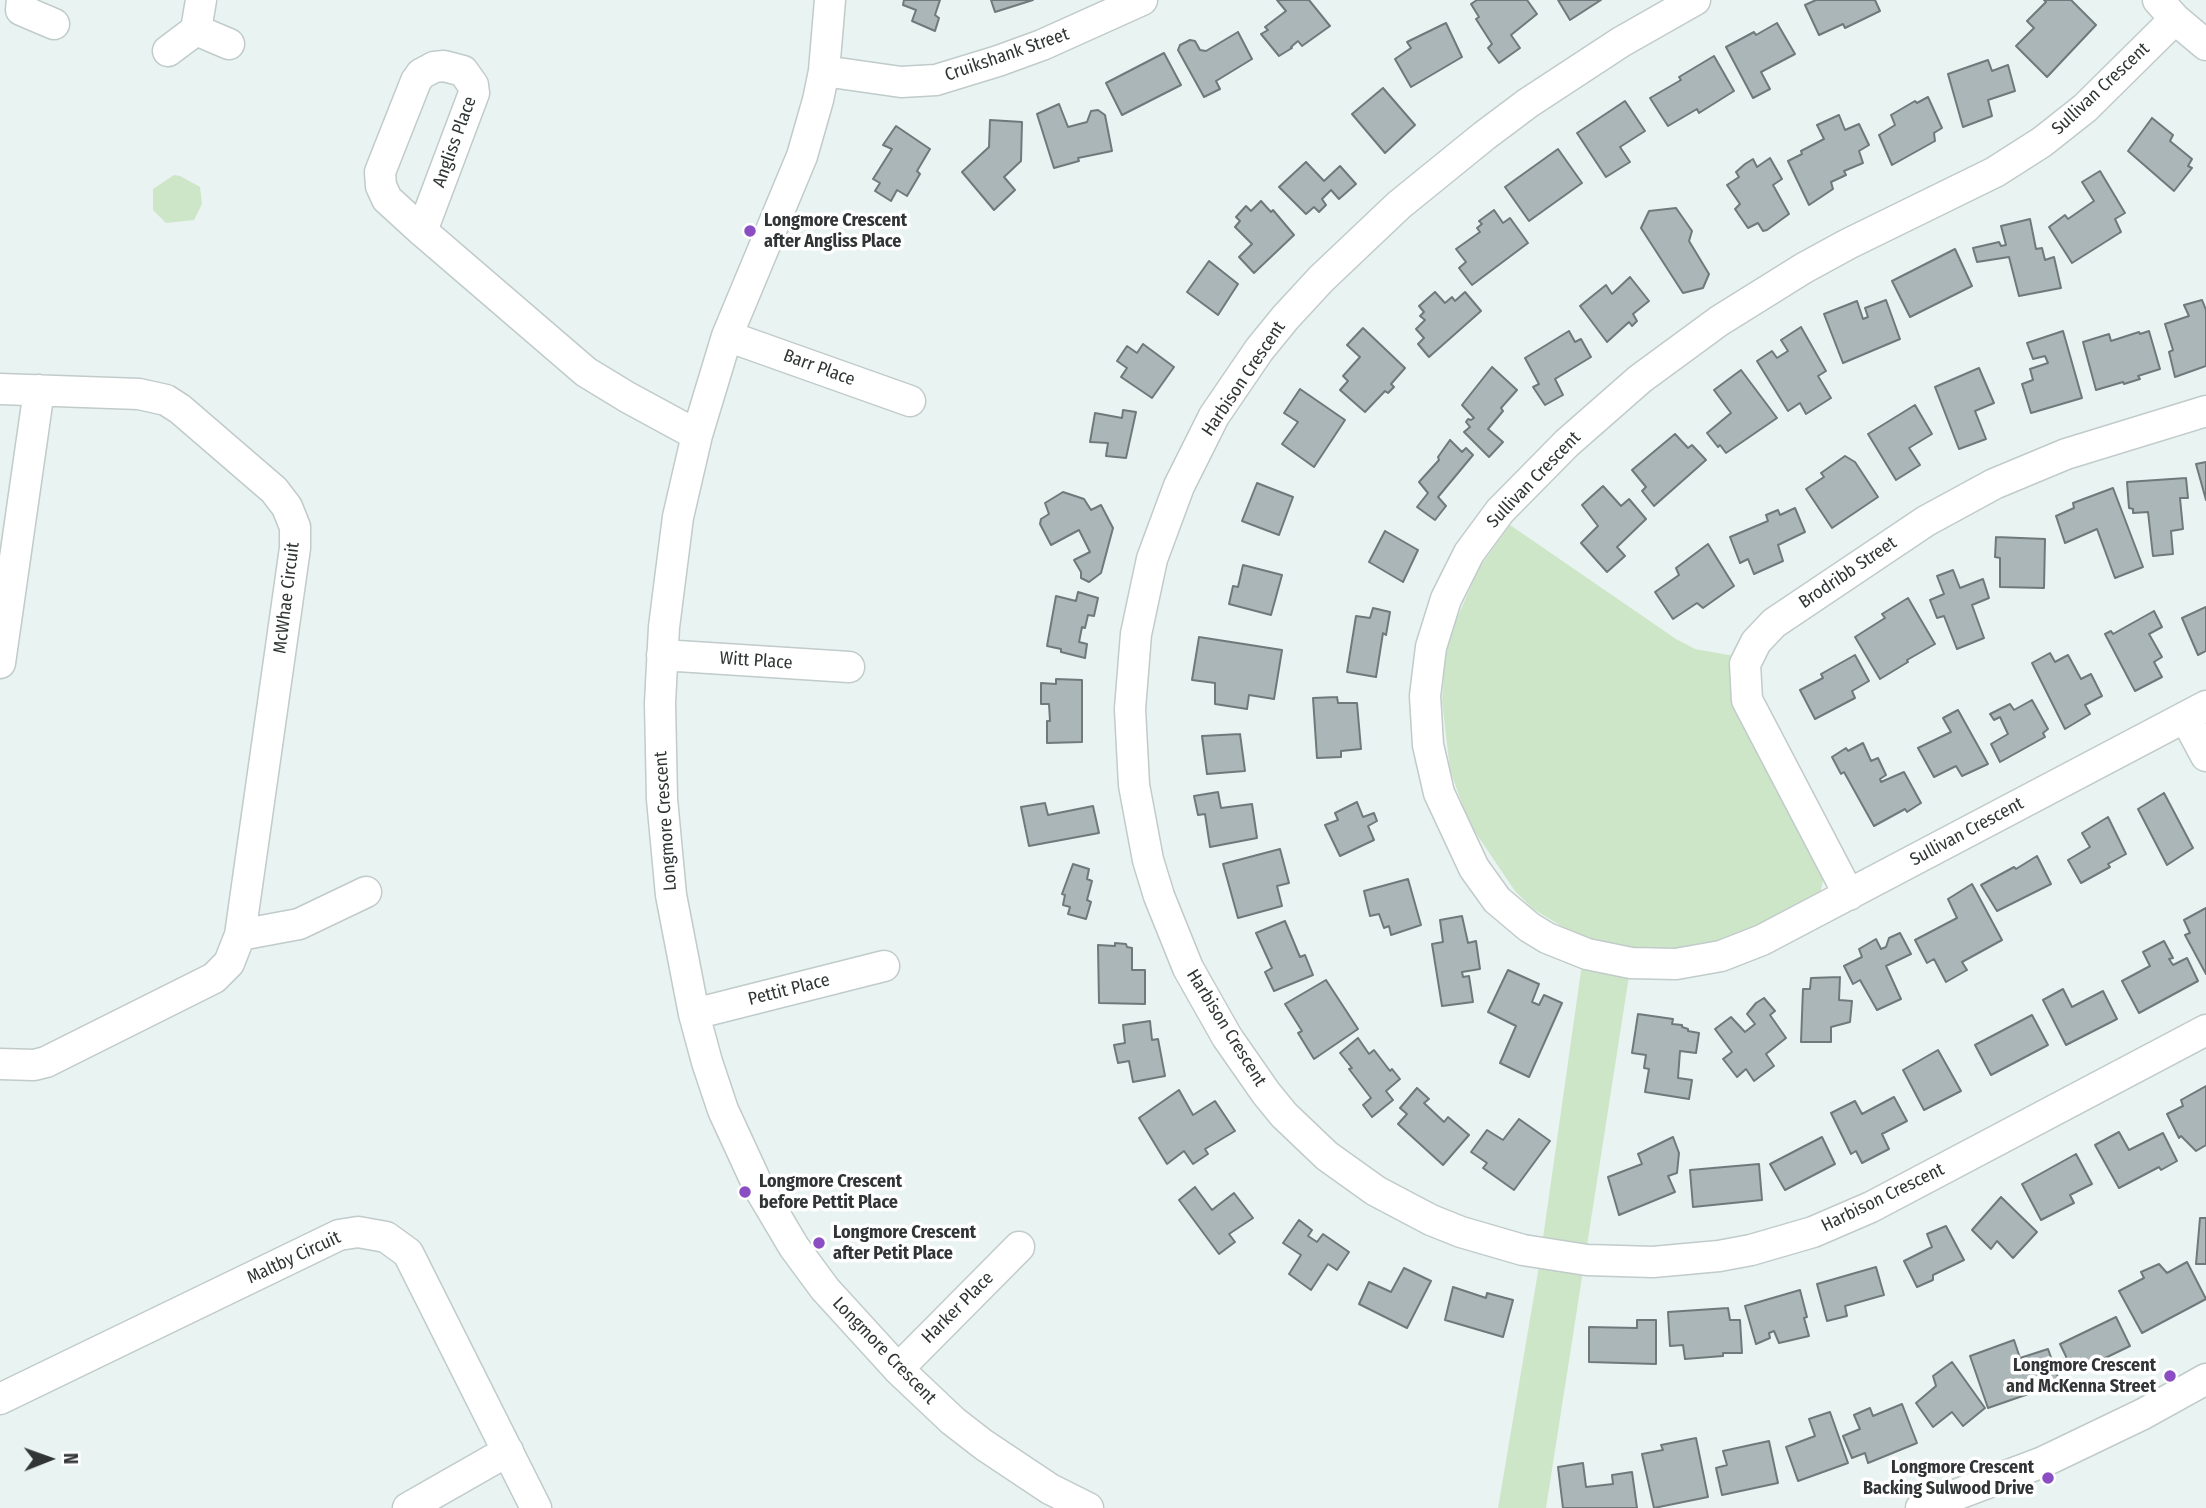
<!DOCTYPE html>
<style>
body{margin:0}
#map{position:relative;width:2206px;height:1508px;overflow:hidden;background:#e8f3f2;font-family:"Fira Sans Condensed",sans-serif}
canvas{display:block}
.north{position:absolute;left:14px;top:1424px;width:70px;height:70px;-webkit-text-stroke:5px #fff;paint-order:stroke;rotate:89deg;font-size:19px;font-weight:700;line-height:28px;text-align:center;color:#313535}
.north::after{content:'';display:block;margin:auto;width:24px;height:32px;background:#313535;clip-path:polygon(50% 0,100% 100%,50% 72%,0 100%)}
</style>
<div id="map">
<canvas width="2206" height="1508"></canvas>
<div class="north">N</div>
</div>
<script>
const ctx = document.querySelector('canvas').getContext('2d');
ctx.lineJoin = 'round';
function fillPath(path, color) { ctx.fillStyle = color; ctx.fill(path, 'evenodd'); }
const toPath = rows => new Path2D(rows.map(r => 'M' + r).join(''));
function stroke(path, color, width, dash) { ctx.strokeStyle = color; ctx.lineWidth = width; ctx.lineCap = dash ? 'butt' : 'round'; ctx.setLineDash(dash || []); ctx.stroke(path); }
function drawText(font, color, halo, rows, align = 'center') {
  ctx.font = font + ' "Fira Sans Condensed",sans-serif'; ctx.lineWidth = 7; ctx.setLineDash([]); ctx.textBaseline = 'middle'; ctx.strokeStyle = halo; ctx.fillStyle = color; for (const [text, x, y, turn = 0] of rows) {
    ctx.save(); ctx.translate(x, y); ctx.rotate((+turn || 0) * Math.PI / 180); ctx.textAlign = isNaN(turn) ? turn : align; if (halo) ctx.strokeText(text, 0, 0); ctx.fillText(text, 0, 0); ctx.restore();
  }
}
fillPath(toPath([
 [174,175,180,176,200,187,202,204,194,220,166,223,153,210,153,189],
 [1510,525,1676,639,1695,649,1740,657,1824,877,1820,894,1809,906,1629,976,1546,1508,1498,1508,1539,1266,1582,964,1583,939,1533,909,1515,891,1469,823,1450,770,1442,701,1445,659,1454,625,1479,568]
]), '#cee6c8');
const building = toPath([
 [904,0,940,0,935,15,939,18,935,31,912,21,916,10,903,5,904,0],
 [991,0,1033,0,995,12,991,0],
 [1277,0,1309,0,1330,26,1302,46,1298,41,1291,47,1292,48,1279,56,1261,34,1268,30,1265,27,1286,11,1277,0],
 [1477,0,1527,0,1537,14,1511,35,1520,48,1499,63,1488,48,1492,44,1476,19,1479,17,1471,4,1477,0],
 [1558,0,1601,0,1570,20,1558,0],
 [1816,0,1875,0,1880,11,1845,28,1843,24,1819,35,1805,5,1816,0],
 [2044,0,2071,0,2096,25,2047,77,2016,46,2034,28,2027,21,2046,2,2044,0],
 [1446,23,1462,57,1411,87,1395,59,1411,48,1407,42,1446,23],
 [1777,23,1795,54,1761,72,1770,89,1753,98,1726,47,1754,32,1756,35,1777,23],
 [1238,32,1252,59,1216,81,1220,89,1204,97,1178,50,1180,45,1190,40,1195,41,1200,50,1206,51,1238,32],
 [1164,53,1181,85,1122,115,1106,83,1164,53],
 [1714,56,1734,91,1699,113,1697,109,1668,126,1650,98,1681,80,1679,77,1714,56],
 [1988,60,1992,71,2008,65,2015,91,1988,100,1992,116,1963,127,1948,74,1988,60],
 [1383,88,1415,125,1385,153,1352,114,1383,88],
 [1928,97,1942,128,1934,133,1935,141,1892,165,1879,135,1895,125,1891,115,1915,101,1917,103,1928,97],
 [1625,101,1645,131,1620,147,1630,162,1606,177,1577,133,1625,101],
 [1059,104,1068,127,1087,122,1091,111,1098,110,1105,115,1112,151,1078,158,1079,161,1054,168,1037,114,1059,104],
 [1839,115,1845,130,1859,124,1869,145,1859,151,1863,163,1844,171,1846,175,1831,182,1833,189,1809,205,1788,161,1802,154,1801,151,1824,139,1817,125,1839,115],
 [2152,118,2173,135,2170,141,2192,159,2188,166,2192,168,2174,191,2128,151,2152,118],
 [990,120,1022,122,1021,161,1004,177,1015,190,994,210,962,172,989,147,990,120],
 [896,126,930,149,917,171,920,174,907,196,897,190,891,201,875,191,880,183,873,179,892,149,883,145,896,126],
 [1558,149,1582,183,1529,221,1505,187,1558,149],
 [1770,158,1782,179,1773,185,1789,214,1767,230,1763,231,1758,223,1748,228,1735,209,1740,204,1727,185,1739,177,1736,172,1745,164,1753,159,1757,167,1770,158],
 [1306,162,1324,181,1340,166,1356,184,1339,199,1331,190,1322,199,1326,205,1319,212,1314,207,1306,214,1279,187,1306,162],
 [2100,171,2125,213,2115,219,2121,232,2072,263,2049,227,2065,215,2068,219,2094,201,2082,182,2100,171],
 [1261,201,1271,212,1273,210,1294,235,1254,273,1239,257,1252,244,1235,227,1240,221,1236,217,1246,206,1251,211,1261,201],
 [1676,208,1692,231,1689,241,1709,274,1703,288,1683,293,1641,228,1649,211,1676,208],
 [1494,210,1503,223,1510,218,1528,243,1472,285,1459,268,1466,262,1456,249,1480,232,1477,228,1482,224,1479,221,1494,210],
 [2030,219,2036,249,2042,248,2045,260,2054,257,2061,288,2019,296,2009,257,1977,262,1973,248,1999,242,2001,246,2006,245,2001,226,2030,219],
 [1955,249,1972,286,1910,317,1892,281,1955,249],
 [1209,261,1238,284,1218,315,1187,292,1209,261],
 [1630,277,1649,301,1633,314,1637,321,1632,326,1629,322,1607,342,1580,306,1606,285,1612,294,1630,277],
 [1435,292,1445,303,1452,297,1455,301,1465,292,1481,311,1429,357,1418,344,1424,338,1416,329,1425,320,1420,316,1424,312,1419,306,1435,292],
 [1886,300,1900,339,1843,363,1824,314,1857,301,1863,319,1868,317,1865,308,1886,300],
 [2202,300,2206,310,2206,366,2175,377,2169,352,2173,350,2165,324,2189,316,2184,305,2202,300],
 [1801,327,1826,371,1818,376,1831,398,1806,414,1800,403,1788,411,1757,361,1772,351,1777,358,1788,351,1781,340,1801,327],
 [1363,328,1405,368,1391,384,1394,387,1388,393,1385,391,1365,412,1340,390,1348,381,1343,376,1360,357,1347,345,1363,328],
 [1569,331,1575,342,1581,339,1591,357,1555,379,1563,395,1545,405,1533,387,1539,384,1525,358,1569,331],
 [2063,331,2082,398,2031,413,2022,384,2033,380,2030,369,2048,363,2045,356,2033,359,2027,343,2063,331],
 [2149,331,2160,369,2138,376,2140,379,2124,384,2123,382,2096,390,2083,342,2109,334,2111,341,2139,332,2140,334,2149,331],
 [1143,344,1174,367,1152,398,1121,377,1127,368,1117,361,1127,346,1137,353,1143,344],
 [1492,367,1517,390,1501,408,1503,411,1488,429,1503,442,1489,457,1464,432,1470,427,1466,422,1468,419,1471,420,1474,418,1462,405,1492,367],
 [1979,368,1994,403,1975,411,1986,439,1959,449,1935,387,1979,368],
 [1741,370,1777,418,1726,453,1720,445,1718,447,1707,433,1731,413,1714,390,1741,370],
 [1300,389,1345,420,1314,467,1282,444,1298,422,1284,413,1300,389],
 [1915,405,1932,434,1909,448,1920,465,1896,480,1868,434,1915,405],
 [1123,410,1136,412,1126,458,1106,456,1108,443,1090,442,1095,413,1122,418,1123,410],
 [1675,434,1688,448,1692,445,1706,460,1654,506,1642,491,1646,487,1632,470,1675,434],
 [1450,440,1462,452,1466,448,1473,455,1438,497,1446,506,1435,520,1417,507,1428,493,1419,482,1439,460,1438,457,1450,440],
 [1845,456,1855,462,1878,497,1832,528,1806,489,1824,477,1821,473,1845,456],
 [2206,462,2206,500,2196,464,2206,462],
 [2186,478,2188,498,2180,498,2183,529,2171,531,2173,554,2153,556,2148,512,2133,513,2133,509,2129,508,2127,482,2186,478],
 [1257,483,1293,497,1279,535,1242,521,1257,483],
 [1603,486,1621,506,1629,499,1646,519,1617,547,1625,556,1607,572,1581,543,1598,526,1582,505,1603,486],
 [2113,488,2143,567,2115,578,2097,529,2065,543,2056,516,2074,508,2073,503,2113,488],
 [1063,492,1084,499,1091,510,1101,505,1113,528,1101,573,1089,582,1081,578,1081,572,1074,560,1090,552,1079,530,1051,545,1040,524,1041,519,1049,514,1045,503,1063,492],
 [1795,508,1805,532,1778,545,1783,561,1754,574,1748,559,1740,563,1730,537,1768,521,1766,515,1778,510,1780,515,1795,508],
 [1385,531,1418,550,1403,582,1369,562,1385,531],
 [1996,537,2045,539,2044,588,2000,587,2000,558,1995,557,1996,537],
 [1708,544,1734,586,1703,608,1697,603,1673,619,1655,592,1679,575,1676,568,1708,544],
 [1243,565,1282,575,1271,615,1229,604,1233,586,1238,587,1243,565],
 [1953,570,1960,588,1983,579,1989,598,1972,605,1984,638,1957,649,1944,616,1937,618,1930,600,1944,594,1937,576,1953,570],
 [1078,592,1098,598,1094,616,1088,615,1085,628,1082,627,1079,642,1087,644,1085,658,1061,652,1061,649,1047,646,1056,596,1076,601,1078,592],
 [1908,598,1935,644,1907,660,1908,662,1880,679,1855,637,1885,618,1882,614,1908,598],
 [2206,607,2206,651,2198,655,2182,618,2206,607],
 [1373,608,1390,612,1386,635,1383,633,1376,677,1347,672,1356,616,1370,618,1373,608],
 [2154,611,2162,627,2149,634,2162,657,2154,662,2162,677,2135,691,2105,634,2111,631,2113,634,2154,611],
 [1199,637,1282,650,1274,699,1249,695,1247,709,1215,704,1215,683,1192,680,1199,637],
 [2050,653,2055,662,2068,655,2081,679,2091,674,2102,696,2085,705,2090,714,2065,729,2032,663,2050,653],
 [1855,655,1869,681,1852,691,1855,698,1815,719,1800,690,1823,678,1821,674,1855,655],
 [1056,679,1082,680,1082,742,1047,743,1047,721,1050,721,1049,704,1041,704,1041,683,1056,684,1056,679],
 [1337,697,1338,703,1357,703,1361,749,1341,751,1341,757,1317,758,1313,698,1337,697],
 [2032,700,2048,729,2043,733,2045,737,2000,762,1991,744,2008,734,2000,717,1994,720,1990,714,2010,704,2014,710,2032,700],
 [1958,710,1988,764,1962,776,1956,766,1934,777,1918,748,1951,732,1943,718,1958,710],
 [1240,734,1245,771,1207,774,1202,736,1240,734],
 [1863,743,1871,761,1878,758,1886,775,1880,779,1881,782,1904,772,1921,803,1907,812,1905,809,1874,826,1844,772,1841,774,1832,757,1846,748,1848,751,1863,743],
 [1218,792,1221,808,1252,804,1257,838,1210,847,1205,814,1198,815,1194,796,1218,792],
 [2164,793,2193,848,2167,865,2138,809,2164,793],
 [1357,802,1363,817,1374,813,1377,821,1368,826,1374,840,1340,856,1325,825,1338,820,1335,813,1357,802],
 [1045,803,1048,815,1093,806,1099,833,1029,846,1021,807,1045,803],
 [2108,817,2126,854,2108,864,2110,867,2081,883,2068,860,2090,847,2082,833,2108,817],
 [1280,849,1289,883,1277,886,1282,906,1238,918,1223,864,1280,849],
 [2037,856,2051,884,1997,911,1981,885,2014,867,2016,869,2037,856],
 [1073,864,1089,869,1087,879,1092,881,1087,900,1091,902,1086,919,1068,914,1070,907,1063,905,1065,895,1062,894,1073,864],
 [1408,879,1421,925,1391,935,1389,926,1384,928,1379,914,1370,916,1364,891,1408,879],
 [1972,884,2002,940,1962,962,1967,970,1946,982,1934,959,1927,963,1915,940,1957,918,1948,899,1972,884],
 [2206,908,2206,974,2185,935,2190,933,2184,920,2206,908],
 [1462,916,1468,943,1476,941,1480,969,1462,972,1463,977,1469,976,1473,1002,1442,1006,1432,944,1443,942,1440,920,1462,916],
 [1285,921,1300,957,1305,955,1313,975,1274,991,1265,972,1272,968,1256,933,1285,921],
 [1900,933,1911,954,1886,966,1901,999,1877,1010,1860,980,1853,984,1844,966,1862,957,1859,949,1876,939,1881,949,1886,947,1889,938,1900,933],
 [2164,941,2173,958,2169,959,2173,965,2187,958,2198,981,2139,1013,2122,981,2150,966,2143,952,2164,941],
 [1115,943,1126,944,1127,947,1132,948,1132,970,1145,970,1145,1004,1099,1003,1098,945,1115,946,1115,943],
 [1508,970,1539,984,1532,1002,1539,1005,1544,995,1562,1003,1529,1077,1500,1063,1516,1026,1488,1012,1508,970],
 [1840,977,1839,1000,1852,1001,1850,1022,1831,1027,1831,1042,1801,1042,1803,989,1810,989,1811,978,1840,977],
 [1326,980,1358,1029,1314,1059,1298,1033,1302,1031,1285,1004,1326,980],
 [2063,989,2072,1007,2103,991,2117,1019,2066,1045,2043,1000,2063,989],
 [1764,998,1775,1011,1770,1015,1786,1038,1766,1054,1774,1066,1754,1081,1746,1069,1737,1077,1723,1059,1732,1052,1715,1029,1731,1017,1745,1032,1755,1024,1747,1014,1756,1003,1764,998],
 [1638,1014,1673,1019,1672,1024,1682,1025,1682,1027,1688,1029,1688,1031,1699,1033,1696,1053,1680,1051,1678,1078,1692,1080,1689,1099,1645,1092,1649,1069,1644,1068,1646,1055,1632,1053,1638,1014],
 [2032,1015,2048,1045,1991,1075,1975,1045,2032,1015],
 [1150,1021,1152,1040,1158,1039,1165,1076,1133,1082,1129,1061,1118,1063,1114,1045,1125,1043,1123,1025,1150,1021],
 [1358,1038,1369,1054,1374,1050,1390,1071,1392,1069,1400,1079,1386,1091,1393,1100,1372,1117,1363,1105,1371,1098,1349,1069,1352,1068,1340,1053,1358,1038],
 [1938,1050,1961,1091,1924,1110,1903,1070,1938,1050],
 [2206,1086,2206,1145,2196,1151,2181,1136,2179,1138,2167,1114,2183,1106,2181,1100,2206,1086],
 [1417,1088,1429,1099,1424,1103,1444,1122,1448,1117,1469,1135,1443,1165,1398,1124,1407,1114,1400,1108,1417,1088],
 [1179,1090,1193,1115,1215,1101,1235,1131,1205,1149,1208,1154,1193,1164,1184,1151,1167,1164,1139,1118,1179,1090],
 [1894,1097,1907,1121,1882,1134,1889,1149,1862,1163,1856,1151,1851,1154,1831,1113,1855,1101,1862,1114,1894,1097],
 [1519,1119,1550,1141,1514,1190,1483,1168,1487,1163,1471,1152,1487,1130,1503,1140,1519,1119],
 [2119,1132,2129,1150,2163,1133,2177,1161,2161,1170,2159,1167,2119,1188,2095,1145,2119,1132],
 [1673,1137,1679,1153,1677,1173,1668,1176,1675,1192,1619,1215,1608,1177,1642,1164,1638,1154,1673,1137],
 [1822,1137,1835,1164,1785,1190,1770,1164,1822,1137],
 [2076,1154,2092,1184,2070,1195,2074,1203,2041,1220,2022,1184,2076,1154],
 [1759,1164,1762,1200,1693,1207,1690,1170,1759,1164],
 [1195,1187,1212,1210,1234,1193,1253,1218,1229,1234,1235,1242,1219,1254,1179,1200,1195,1187],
 [2001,1197,2037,1232,2013,1258,1997,1241,1991,1249,1972,1230,2001,1197],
 [2200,1218,2206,1218,2206,1264,2196,1264,2200,1218],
 [1299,1220,1312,1230,1308,1236,1317,1242,1323,1234,1349,1252,1337,1270,1328,1264,1311,1290,1289,1274,1301,1255,1283,1243,1299,1220],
 [1946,1226,1964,1260,1933,1275,1933,1280,1917,1287,1904,1261,1932,1247,1927,1234,1946,1226],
 [2187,1262,2206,1299,2142,1333,2119,1291,2144,1278,2141,1272,2159,1264,2167,1273,2187,1262],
 [1876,1267,1884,1295,1845,1306,1847,1316,1827,1321,1817,1284,1876,1267],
 [1404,1268,1431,1281,1407,1328,1359,1304,1369,1282,1391,1292,1404,1268],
 [1453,1287,1486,1298,1487,1293,1513,1300,1503,1337,1445,1320,1453,1287],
 [1800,1290,1807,1317,1804,1318,1809,1336,1779,1343,1774,1331,1769,1333,1770,1338,1756,1344,1745,1306,1800,1290],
 [1728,1308,1730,1320,1740,1320,1742,1353,1723,1353,1723,1356,1685,1359,1683,1345,1670,1346,1668,1312,1728,1308],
 [2116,1317,2130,1346,2074,1373,2060,1344,2116,1317],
 [1637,1320,1656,1320,1656,1364,1589,1362,1589,1327,1637,1328,1637,1320],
 [2014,1340,2020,1358,2048,1349,2060,1383,1988,1408,1970,1356,2014,1340],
 [1952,1362,1985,1408,1963,1426,1952,1412,1933,1427,1916,1403,1936,1386,1933,1376,1952,1362],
 [1902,1404,1917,1443,1868,1463,1865,1453,1852,1458,1843,1436,1860,1429,1854,1415,1870,1408,1873,1416,1902,1404],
 [1830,1412,1848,1463,1798,1481,1786,1447,1815,1436,1809,1419,1830,1412],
 [1696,1438,1708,1497,1654,1508,1642,1454,1663,1450,1661,1445,1696,1438],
 [1769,1441,1778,1483,1722,1495,1716,1468,1727,1465,1723,1451,1769,1441],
 [1583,1463,1586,1487,1613,1484,1612,1475,1632,1472,1637,1508,1563,1508,1558,1467,1583,1463]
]);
fillPath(building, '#abb6b8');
stroke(building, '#6f797b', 2);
const minor = toPath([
 [22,0,21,10,54,24],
 [830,0,824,71,818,100,802,156,727,336,697,435,678,517,664,627,660,703,662,799,671,895,694,1014,707,1062,723,1110,759,1188,794,1247,825,1289,898,1369,953,1421,984,1445,1050,1489,1088,1508],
 [1695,0,1621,42,1528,103,1484,136,1399,205,1321,279,1285,318,1259,350,1214,416,1179,486,1152,559,1136,634,1130,709,1134,785,1148,860,1159,896,1188,968,1227,1037,1266,1093,1284,1115,1327,1156,1376,1191,1431,1220,1461,1232,1523,1250,1587,1260,1653,1262,1719,1256,1751,1250,1813,1232,1871,1207,2206,1030],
 [2158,0,2175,19,2206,45],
 [2175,19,2085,108,2042,142,1995,172,1848,244,1804,268,1719,321,1640,379,1567,443,1500,511,1469,553,1446,599,1431,647,1425,696,1428,745,1439,793,1474,868,1497,900,1529,927,1547,938,1587,954,1631,963,1676,964,1721,956,1762,940,2206,706],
 [196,30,229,44],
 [168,51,196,30,201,0],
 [824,71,901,82,936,80,998,61,1042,45,1142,0],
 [422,231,474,93,473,85,463,71,444,66,434,67,421,74,416,81,380,172,381,186,387,199,422,231,586,372,627,397,697,435],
 [727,336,910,401],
 [0,389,139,394,166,400,180,409,274,490,287,507,295,527,295,548,240,935,229,963,214,978,46,1062,34,1065,0,1064],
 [662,655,849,667],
 [0,663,39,390],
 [2185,717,2206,756],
 [1849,895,1747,700,1745,664,1756,642,1774,623,1926,521,1994,484,2066,454,2206,411],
 [240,935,299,924,366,892],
 [694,1014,884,966],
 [898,1369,1019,1247],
 [0,1399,339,1235,358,1232,386,1237,408,1253,536,1508],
 [408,1508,508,1451],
 [1921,1508,2043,1462,2143,1414,2206,1379]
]);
stroke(minor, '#c0cbca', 33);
stroke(minor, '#fff', 30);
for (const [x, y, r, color] of [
 [750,231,7,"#8b4dc2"],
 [745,1192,7,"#8b4dc2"],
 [819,1243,7,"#8b4dc2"],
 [2170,1376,7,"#8b4dc2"],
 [2048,1478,7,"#8b4dc2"]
]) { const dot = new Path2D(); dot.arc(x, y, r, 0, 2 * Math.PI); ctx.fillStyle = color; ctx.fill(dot); stroke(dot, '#fff', 2.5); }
drawText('18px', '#313535', '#fff', [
 ["Cruikshank Street",1007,55,-19],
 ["Sullivan Crescent",2101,89,-43],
 ["Angliss Place",455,142,-70],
 ["Barr Place",819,368,20],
 ["Harbison Crescent",1244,379,-56],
 ["Sullivan Crescent",1534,480,-46],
 ["Brodribb Street",1848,573,-34],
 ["McWhae Circuit",287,598,-83],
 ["Witt Place",756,661,4],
 ["Longmore Crescent",666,821,-94],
 ["Sullivan Crescent",1967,832,-28],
 ["Pettit Place",789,990,-14],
 ["Harbison Crescent",1226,1028,58],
 ["Harbison Crescent",1883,1198,-26],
 ["Maltby Circuit",294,1258,-25],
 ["Harker Place",958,1308,-45],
 ["Longmore Crescent",884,1351,46]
]);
drawText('bold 18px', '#313535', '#fff', [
 ["Longmore Crescent",764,221],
 ["after Angliss Place",764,242],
 ["Longmore Crescent",759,1182],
 ["before Pettit Place",759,1203],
 ["Longmore Crescent",833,1233],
 ["after Petit Place",833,1254],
 ["Longmore Crescent",2156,1366,"right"],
 ["and McKenna Street",2156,1387,"right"],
 ["Longmore Crescent",2034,1468,"right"],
 ["Backing Sulwood Drive",2034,1489,"right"]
], 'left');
</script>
